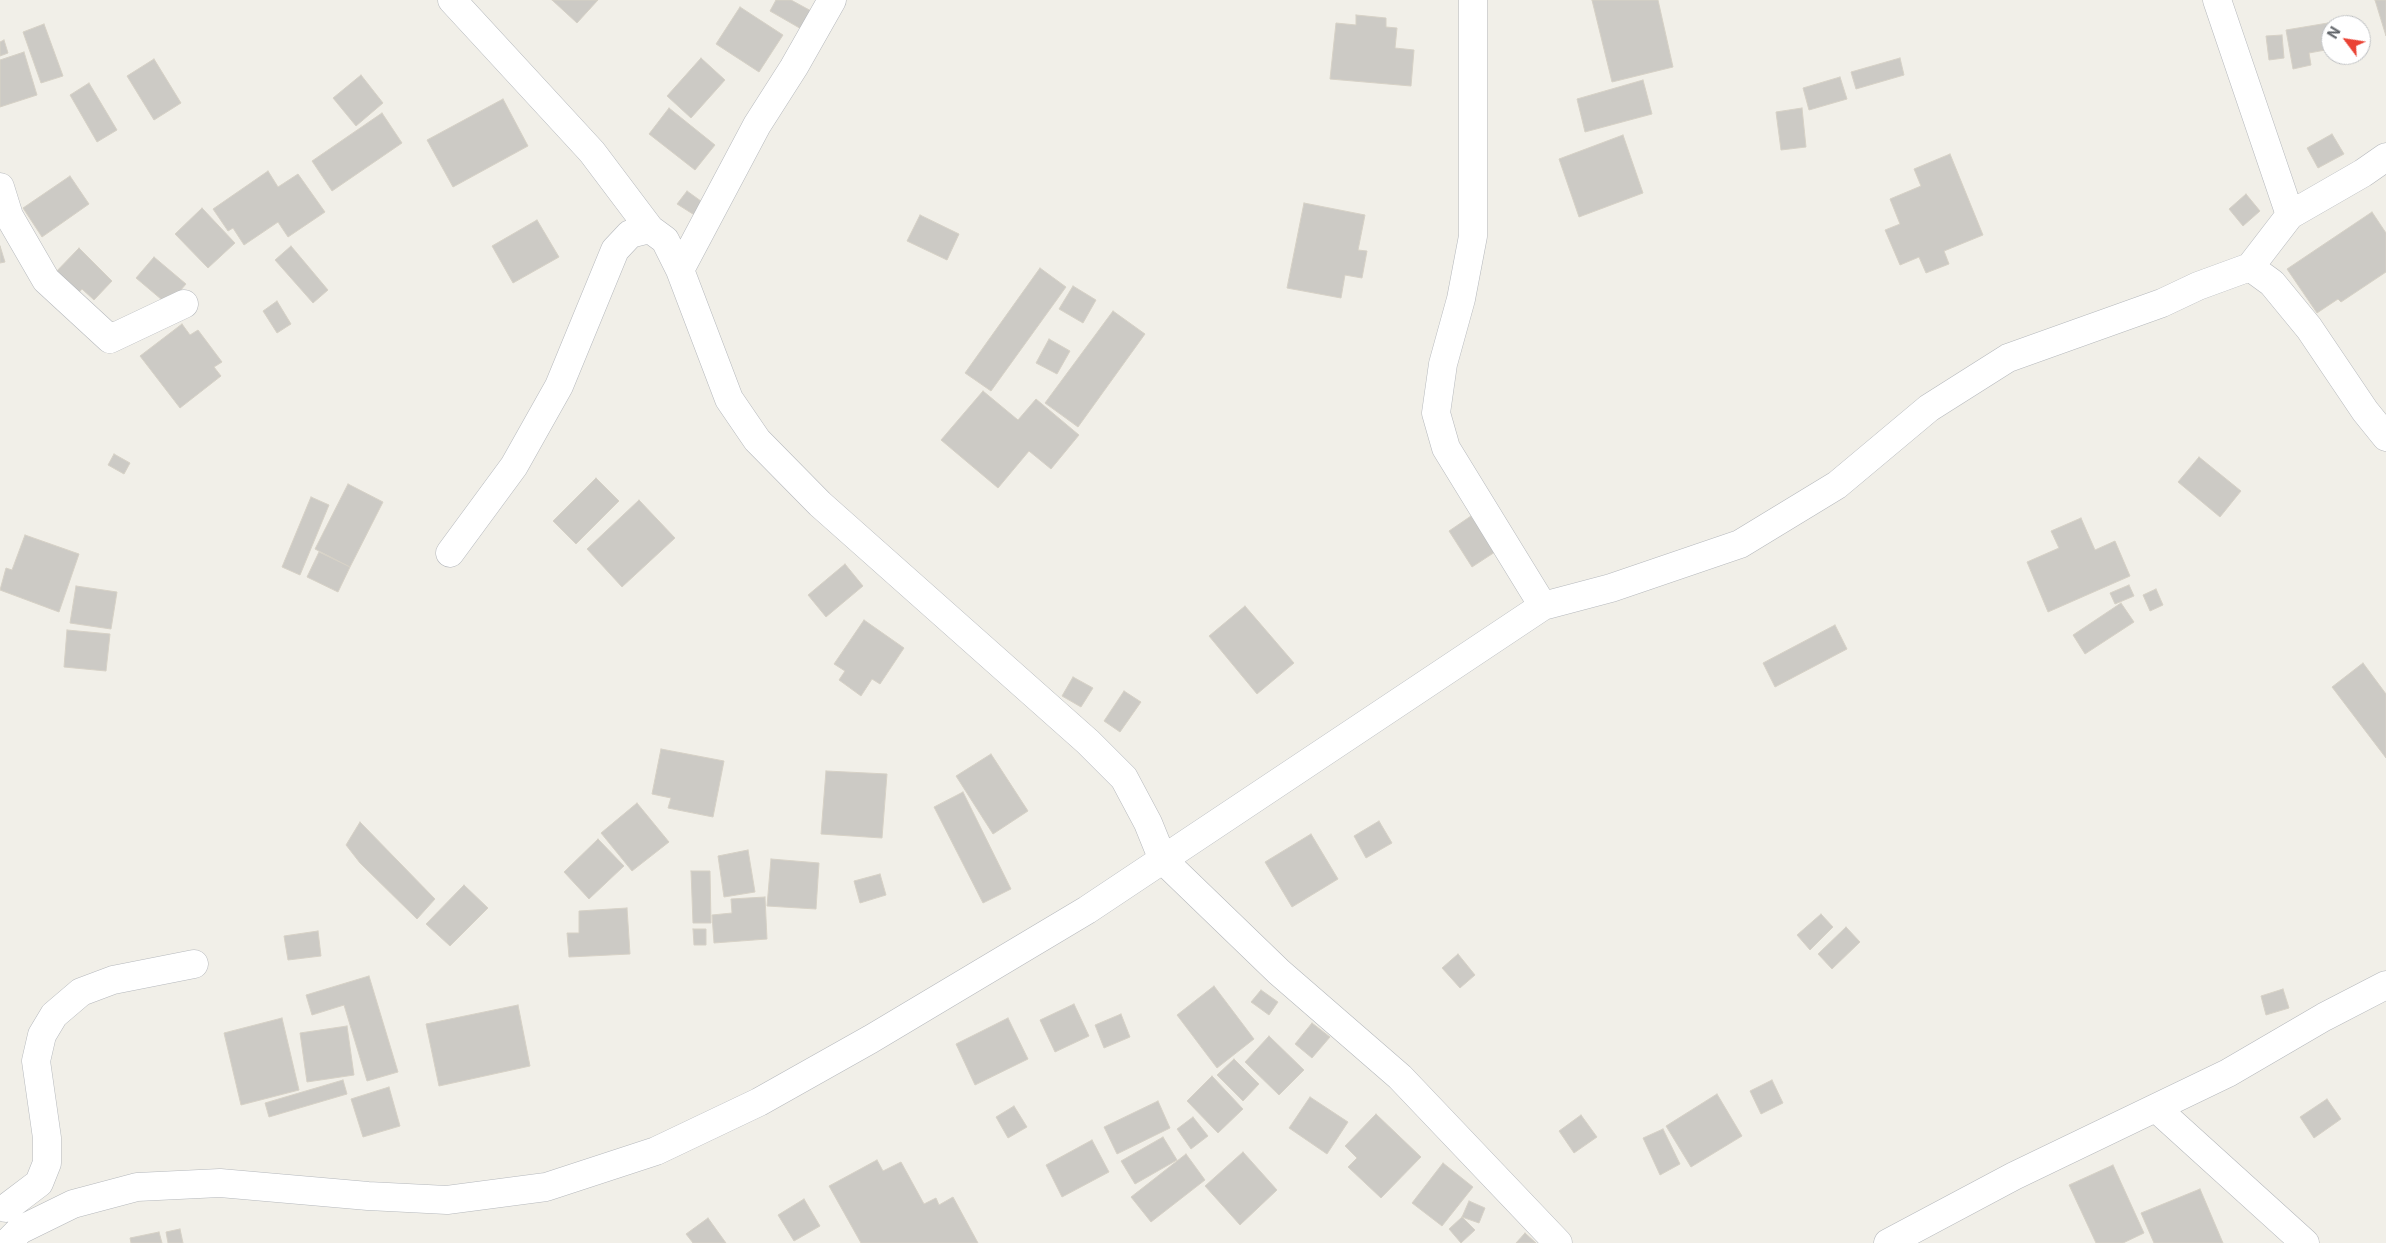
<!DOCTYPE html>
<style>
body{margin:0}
#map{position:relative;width:2386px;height:1243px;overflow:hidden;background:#f1efe8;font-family:Inter,sans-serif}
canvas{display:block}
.north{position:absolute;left:2321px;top:15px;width:50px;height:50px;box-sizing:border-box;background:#fff;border:1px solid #bfc1c3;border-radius:50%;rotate:301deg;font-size:14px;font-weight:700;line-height:20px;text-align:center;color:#5f6368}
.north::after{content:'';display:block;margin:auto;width:18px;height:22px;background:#ea4335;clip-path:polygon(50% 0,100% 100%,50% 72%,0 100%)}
</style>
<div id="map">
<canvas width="2386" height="1243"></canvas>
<div class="north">N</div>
</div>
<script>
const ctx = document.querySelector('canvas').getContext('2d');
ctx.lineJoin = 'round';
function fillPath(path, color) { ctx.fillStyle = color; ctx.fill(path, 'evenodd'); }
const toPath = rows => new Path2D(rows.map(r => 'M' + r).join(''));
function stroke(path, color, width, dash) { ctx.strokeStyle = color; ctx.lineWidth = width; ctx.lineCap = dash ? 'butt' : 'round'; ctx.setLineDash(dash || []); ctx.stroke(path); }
const building = toPath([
 [552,0,598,0,577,23,552,0],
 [776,0,791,0,813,12,803,30,770,11,776,0],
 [1592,0,1658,0,1673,67,1612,82,1592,0],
 [2375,0,2386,0,2386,36,2375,0],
 [740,7,783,35,759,72,716,44,740,7],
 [1356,15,1386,18,1386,27,1397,28,1395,48,1414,50,1411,86,1330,79,1336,23,1356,25,1356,15],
 [2328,23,2331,49,2309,53,2311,65,2293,69,2286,30,2328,23],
 [44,24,63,76,41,83,23,32,44,24],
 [2282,35,2284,58,2269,60,2266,36,2282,35],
 [4,40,8,53,0,56,0,42,4,40],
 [24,52,37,95,0,107,0,60,24,52],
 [701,58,725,80,691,118,667,96,701,58],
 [1900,58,1904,75,1856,89,1851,72,1900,58],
 [154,59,181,103,154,120,127,76,154,59],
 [361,75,383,103,356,126,333,98,361,75],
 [1840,77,1847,99,1809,110,1803,88,1840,77],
 [1643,80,1652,114,1585,132,1577,99,1643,80],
 [89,83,117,130,97,142,70,95,89,83],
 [503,99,528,146,453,187,427,140,503,99],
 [669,108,715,145,695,170,649,134,669,108],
 [1802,108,1806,147,1781,150,1776,112,1802,108],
 [382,113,402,143,332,191,312,161,382,113],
 [2332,134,2344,154,2318,168,2307,148,2332,134],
 [1623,135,1643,193,1579,217,1559,159,1623,135],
 [1950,154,1983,235,1944,251,1949,264,1926,273,1919,257,1900,265,1885,230,1900,224,1890,199,1921,186,1914,169,1950,154],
 [268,171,278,187,298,174,325,212,288,237,278,222,244,245,233,228,228,231,213,209,268,171],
 [70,176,89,204,42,237,23,208,70,176],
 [687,191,705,204,696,216,677,204,687,191],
 [2246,194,2260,211,2243,226,2229,209,2246,194],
 [1304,203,1365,215,1358,250,1367,251,1362,278,1345,275,1341,298,1287,288,1304,203],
 [202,208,235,243,208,268,175,234,202,208],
 [2372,212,2386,233,2386,272,2341,302,2338,299,2317,313,2287,269,2372,212],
 [920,215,959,234,947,260,907,241,920,215],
 [537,220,559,257,513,283,492,246,537,220],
 [0,246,5,262,0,263,0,246],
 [291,246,328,290,313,303,275,260,291,246],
 [79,248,112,281,94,300,82,289,74,298,52,276,79,248],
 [154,257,186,284,168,305,136,278,154,257],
 [1040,268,1066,287,991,391,965,373,1040,268],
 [1073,286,1096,300,1083,323,1059,309,1073,286],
 [277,301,291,324,277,333,263,311,277,301],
 [1113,311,1145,334,1078,427,1045,403,1113,311],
 [182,324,190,335,198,330,222,362,214,367,221,376,180,408,140,356,182,324],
 [1049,339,1070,351,1057,374,1036,363,1049,339],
 [983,391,1018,420,1036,399,1079,435,1051,469,1029,451,998,488,941,440,983,391],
 [114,454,130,463,124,474,108,465,114,454],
 [2199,457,2241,491,2220,517,2178,482,2199,457],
 [596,478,619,501,576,544,553,521,596,478],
 [348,484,383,502,350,567,315,549,348,484],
 [311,497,329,505,300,575,282,567,311,497],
 [639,500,675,538,622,587,587,549,639,500],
 [1471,516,1495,552,1472,567,1449,531,1471,516],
 [2081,518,2095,550,2115,541,2130,576,2048,612,2027,562,2059,548,2051,531,2081,518],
 [25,535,79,554,59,612,0,590,6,568,12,570,25,535],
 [319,552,350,567,338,592,307,577,319,552],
 [845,564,863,586,826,617,808,595,845,564],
 [2129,585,2134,596,2115,604,2110,593,2129,585],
 [76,586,117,592,111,629,70,623,76,586],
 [2156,589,2163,605,2150,611,2143,595,2156,589],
 [2121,603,2134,622,2085,654,2073,635,2121,603],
 [1245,606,1294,663,1257,694,1209,636,1245,606],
 [864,620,904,648,880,684,872,679,861,696,839,680,845,671,834,664,864,620],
 [1835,625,1847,649,1775,687,1763,663,1835,625],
 [67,630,110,634,106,671,64,667,67,630],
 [2363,663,2386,694,2386,758,2332,687,2363,663],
 [1073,677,1093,688,1081,707,1062,696,1073,677],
 [1124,691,1141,702,1120,732,1104,721,1124,691],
 [661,749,724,761,713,817,668,808,671,798,652,794,661,749],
 [991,754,1028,811,993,834,956,776,991,754],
 [826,771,887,774,882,838,821,834,826,771],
 [963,792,1011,889,983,903,934,807,963,792],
 [637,803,669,842,632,871,601,833,637,803],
 [1379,821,1392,843,1366,858,1354,836,1379,821],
 [360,822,435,899,417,919,360,863,346,845,360,822],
 [1311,834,1338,879,1292,907,1265,862,1311,834],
 [598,839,624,866,589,899,564,872,598,839],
 [748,850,755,892,724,897,718,856,748,850],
 [771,859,819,863,816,909,767,906,771,859],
 [691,871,710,871,711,923,693,923,691,871],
 [880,874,886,895,860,903,854,881,880,874],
 [464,885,488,908,450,946,426,924,464,885],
 [765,897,767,939,714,943,712,915,732,913,731,899,765,897],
 [627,908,630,954,569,957,567,933,579,933,579,911,627,908],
 [1821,914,1833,927,1810,950,1797,935,1821,914],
 [1846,927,1860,942,1832,969,1818,954,1846,927],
 [693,929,706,929,706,945,694,945,693,929],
 [318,931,321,956,288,960,284,936,318,931],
 [1458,954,1475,975,1460,988,1442,968,1458,954],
 [369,976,398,1072,367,1081,344,1005,312,1015,306,995,369,976],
 [1214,986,1254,1039,1217,1068,1177,1015,1214,986],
 [2283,989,2289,1008,2266,1015,2261,996,2283,989],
 [1261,990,1278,1002,1269,1015,1251,1002,1261,990],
 [1074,1004,1089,1036,1055,1052,1040,1020,1074,1004],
 [518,1005,530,1066,439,1086,426,1024,518,1005],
 [1121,1014,1130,1037,1104,1048,1095,1025,1121,1014],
 [282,1018,299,1090,241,1105,224,1033,282,1018],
 [1008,1018,1028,1059,975,1085,956,1044,1008,1018],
 [1312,1023,1330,1037,1312,1058,1295,1044,1312,1023],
 [347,1026,354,1075,307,1082,300,1033,347,1026],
 [1269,1036,1304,1070,1279,1095,1245,1062,1269,1036],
 [1234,1059,1259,1084,1243,1101,1217,1075,1234,1059],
 [1212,1076,1243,1109,1218,1133,1187,1101,1212,1076],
 [343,1080,347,1094,269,1117,265,1103,343,1080],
 [1772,1080,1783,1103,1761,1114,1750,1091,1772,1080],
 [389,1087,400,1126,363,1137,351,1099,389,1087],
 [1717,1094,1742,1136,1691,1167,1666,1126,1717,1094],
 [1310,1097,1348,1122,1327,1154,1289,1128,1310,1097],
 [2327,1099,2341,1119,2314,1138,2300,1117,2327,1099],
 [1158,1101,1170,1128,1117,1154,1104,1127,1158,1101],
 [1014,1106,1027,1127,1008,1138,996,1117,1014,1106],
 [1376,1114,1421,1157,1381,1198,1348,1167,1357,1158,1345,1146,1376,1114],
 [1581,1115,1597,1137,1574,1153,1559,1131,1581,1115],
 [1193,1117,1208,1136,1191,1149,1177,1129,1193,1117],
 [1663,1129,1680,1164,1660,1175,1643,1138,1663,1129],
 [1163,1137,1177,1160,1135,1184,1121,1161,1163,1137],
 [1092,1140,1109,1172,1062,1197,1046,1165,1092,1140],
 [1243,1152,1277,1190,1240,1225,1205,1186,1243,1152],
 [1186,1154,1205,1180,1151,1222,1131,1197,1186,1154],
 [877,1160,883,1171,901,1162,924,1204,936,1198,939,1205,953,1197,978,1243,861,1243,829,1186,877,1160],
 [1443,1163,1473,1187,1442,1226,1412,1203,1443,1163],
 [2113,1165,2144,1233,2123,1243,2096,1243,2069,1185,2113,1165],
 [2200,1189,2223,1243,2154,1243,2141,1213,2200,1189],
 [804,1199,820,1226,794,1241,778,1215,804,1199],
 [1469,1201,1485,1208,1479,1223,1462,1217,1469,1201],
 [1462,1217,1475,1230,1461,1243,1449,1229,1462,1217],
 [708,1218,726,1243,693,1243,686,1234,708,1218],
 [180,1229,183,1243,168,1243,166,1232,180,1229],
 [159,1232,162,1243,131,1243,130,1238,159,1232],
 [1525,1233,1536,1243,1516,1243,1525,1233]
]);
fillPath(building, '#cccac5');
stroke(building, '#d6d1c6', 1);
const minor = toPath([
 [452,0,592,152,650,229],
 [1473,0,1473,236,1461,299,1443,364,1436,413,1446,448,1543,606],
 [2217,0,2290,215],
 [0,187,9,216,46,280,110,339,184,304],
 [2250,267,2272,283,2309,328,2365,411,2386,437],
 [680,270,757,125,794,67,832,0],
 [450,553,514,466,559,386,615,250,630,234,650,229,665,240,680,270,729,399,757,440,820,504,1088,742,1124,778,1148,823,1163,860,1279,972,1400,1077,1558,1243],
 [2156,1108,2305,1243],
 [6,1208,39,1183,47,1163,47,1138,36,1061,42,1035,54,1015,81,992,113,980,194,964],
 [7,1243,20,1230,73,1204,137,1187,220,1183,368,1196,447,1200,546,1187,656,1151,759,1102,871,1039,1087,910,1543,606,1611,588,1740,544,1837,485,1929,408,2008,358,2162,303,2198,286,2250,267,2290,215,2363,173,2386,157],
 [1888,1243,2014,1176,2228,1073,2324,1017,2386,985]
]);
stroke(minor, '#b5b8bc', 29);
stroke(minor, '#fff', 28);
</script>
